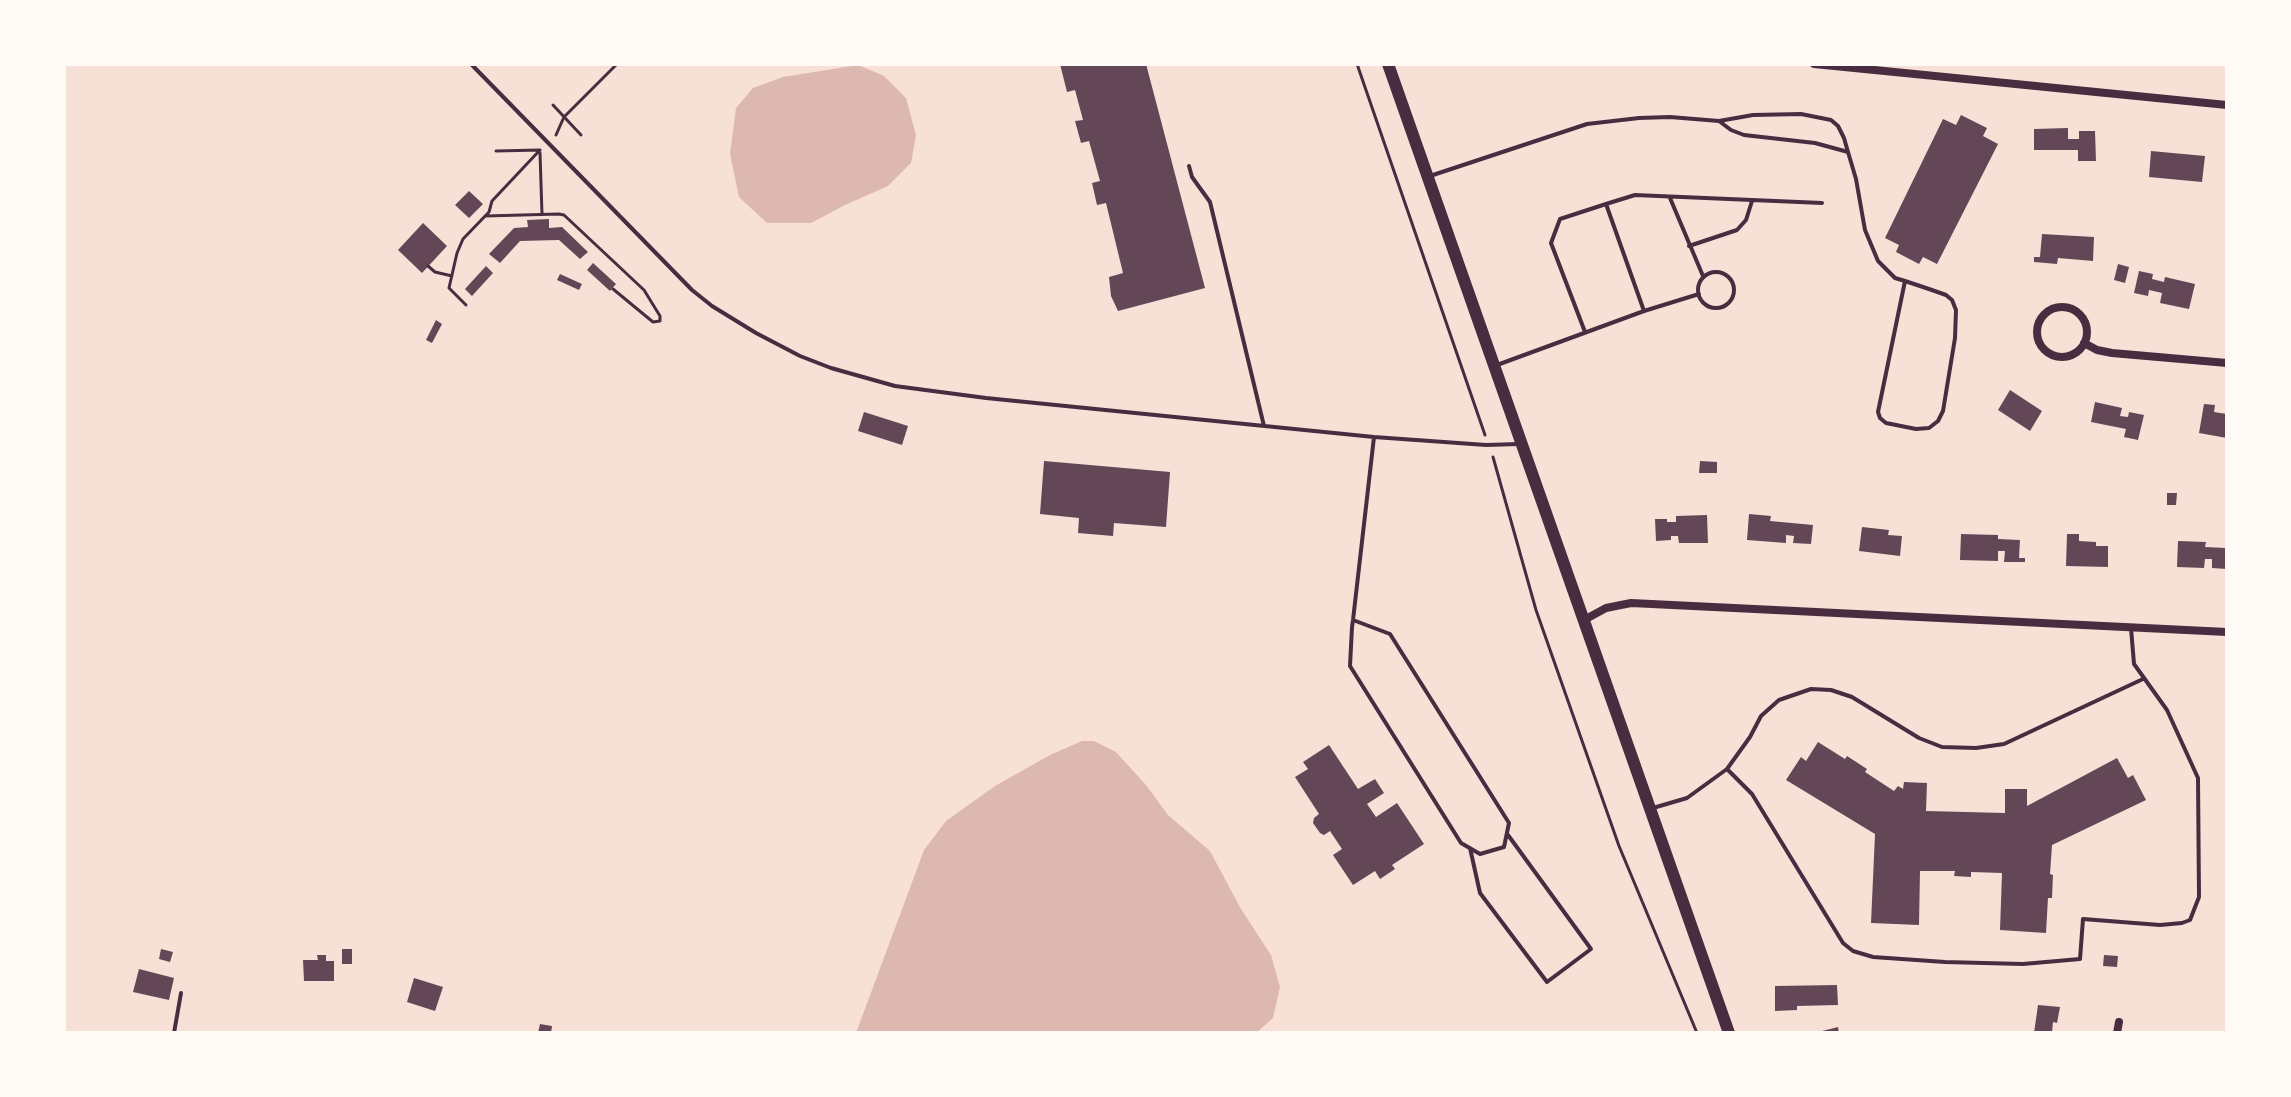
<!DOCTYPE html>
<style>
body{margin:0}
#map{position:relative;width:2291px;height:1097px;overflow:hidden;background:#f7e1d7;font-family:Quicksand,sans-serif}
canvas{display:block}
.frame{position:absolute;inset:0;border:66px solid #fffaf5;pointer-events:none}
</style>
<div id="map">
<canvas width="2291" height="1097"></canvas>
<div class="frame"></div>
</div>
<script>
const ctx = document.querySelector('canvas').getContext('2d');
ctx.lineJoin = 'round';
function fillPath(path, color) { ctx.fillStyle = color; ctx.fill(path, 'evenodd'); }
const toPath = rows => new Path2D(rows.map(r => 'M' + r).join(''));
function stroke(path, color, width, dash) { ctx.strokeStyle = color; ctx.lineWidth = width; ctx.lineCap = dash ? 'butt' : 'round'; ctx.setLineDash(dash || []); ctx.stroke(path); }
fillPath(toPath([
 [858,65,884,76,906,98,916,135,911,163,888,186,845,205,811,223,767,223,739,197,730,154,736,108,753,88,783,77],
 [1082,741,1094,741,1116,752,1146,785,1168,815,1210,851,1241,909,1271,955,1280,987,1273,1018,1256,1033,856,1033,924,850,946,821,995,786,1050,755]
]), '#dcb8b0');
fillPath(toPath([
 [1060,64,1146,64,1205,288,1118,311,1111,296,1109,277,1123,273,1106,203,1097,205,1092,183,1100,181,1089,141,1081,143,1075,121,1083,120,1075,90,1067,92],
 [1961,115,1987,128,1983,136,1998,144,1937,264,1923,257,1919,264,1896,252,1899,245,1885,238,1943,119,1956,125],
 [2068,128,2068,139,2079,139,2079,131,2095,131,2096,161,2078,161,2078,150,2034,150,2034,129],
 [2151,151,2205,156,2202,182,2149,177],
 [469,191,483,204,469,218,455,205],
 [549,219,549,228,562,227,588,252,580,259,559,240,520,241,500,263,489,254,514,228,528,227,527,220],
 [423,223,447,246,422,273,398,250],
 [2042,234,2094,237,2093,261,2058,258,2057,264,2034,262,2034,257,2040,257],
 [593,263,616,284,610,291,587,270],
 [2118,264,2129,267,2125,283,2114,280],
 [486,266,493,273,472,296,465,289],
 [2139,271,2153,274,2152,279,2164,282,2165,277,2195,284,2189,309,2160,303,2162,293,2149,290,2148,296,2134,293],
 [560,274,582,284,579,290,557,280],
 [436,320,442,324,432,343,426,340],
 [2010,390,2042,411,2030,431,1998,410],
 [2095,402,2122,408,2120,416,2128,417,2129,412,2144,415,2138,440,2124,437,2126,429,2091,422],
 [2204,404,2215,405,2214,412,2227,414,2227,438,2199,433],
 [864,412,908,426,902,445,858,431],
 [1044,461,1170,472,1166,527,1114,523,1113,536,1078,533,1079,518,1040,514],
 [1700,461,1717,462,1717,473,1699,473],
 [2167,493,2177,493,2176,505,2167,505],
 [1749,514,1771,516,1770,521,1813,525,1811,544,1793,543,1794,536,1786,535,1786,543,1747,540],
 [1707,515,1708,543,1679,543,1678,536,1671,536,1671,540,1656,541,1655,519,1667,519,1667,522,1676,522,1676,516],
 [1862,527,1889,530,1888,535,1902,536,1900,556,1859,551],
 [1961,534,1998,535,1998,539,2020,540,2019,558,2025,558,2025,562,2004,562,2005,551,1998,551,1998,561,1960,560],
 [2067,534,2079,534,2079,541,2096,542,2096,546,2108,546,2108,567,2066,566],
 [2178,541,2206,542,2205,547,2226,548,2227,569,2212,568,2212,559,2205,559,2204,568,2177,567],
 [1818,742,1845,759,1847,756,1867,769,1865,772,1894,791,1898,786,1903,789,1904,782,1927,783,1926,811,2005,813,2005,789,2027,789,2027,806,2117,758,2128,778,2133,775,2146,800,2052,845,2050,874,2053,875,2052,898,2048,898,2046,933,2000,930,2002,873,1971,872,1971,877,1954,876,1955,871,1920,871,1919,925,1871,923,1875,834,1786,780,1801,757,1806,761],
 [1329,745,1358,789,1375,779,1384,793,1367,804,1376,817,1397,803,1424,844,1392,865,1395,869,1380,879,1375,871,1353,885,1333,855,1342,849,1330,831,1324,835,1320,833,1313,823,1314,818,1319,814,1295,777,1308,769,1303,762],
 [161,949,173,952,170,962,159,959],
 [342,949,352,949,352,964,342,964],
 [317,955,326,955,326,961,334,961,334,981,304,981,303,960,318,960],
 [2104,955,2118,956,2117,967,2103,966],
 [139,969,174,978,169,1000,133,992],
 [414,978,443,987,435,1011,407,1002],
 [1837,985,1838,1005,1797,1006,1797,1010,1775,1011,1775,986],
 [2038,1005,2060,1007,2057,1023,2053,1022,2052,1033,2034,1033],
 [540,1024,552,1026,551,1033,538,1033],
 [1838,1027,1839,1033,1819,1033,1818,1032]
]), '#644757');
stroke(toPath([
 [1357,64,1485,435],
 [553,105,581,135],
 [556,135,564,117,617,64],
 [496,151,540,150],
 [540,153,542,214],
 [485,216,559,214,564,215,644,290,660,316,660,321,653,322,613,289],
 [428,266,435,272,452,276],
 [466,305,449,288,457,253,463,239,489,212,492,201,540,150],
 [1493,457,1536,610,1619,846,1697,1033]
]), '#4a2c40', 3);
stroke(toPath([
 [471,64,692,290,712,306,756,333,800,356,831,368,895,386,986,398,1374,437,1486,445,1519,444],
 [1848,152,1815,143,1744,135,1731,130,1719,121,1753,115,1801,114,1831,120,1838,126,1844,138,1848,152,1856,179,1865,230,1878,261,1895,278,1905,281,1929,289,1946,295,1952,300,1956,310,1955,338,1943,411,1938,421,1929,428,1916,429,1886,423,1880,418,1878,412,1905,281],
 [1189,166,1192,177,1210,202,1264,426],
 [1430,176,1587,124,1639,118,1670,117,1719,121],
 [1670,198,1703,276],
 [1606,204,1635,195,1822,203],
 [1689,246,1737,230,1746,220,1752,201],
 '1698 290a18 18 0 1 1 36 0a18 18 0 1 1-36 0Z',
 [1644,311,1699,294],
 [1497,365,1644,311,1606,204,1560,219,1551,243,1585,332],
 [1353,620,1390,634,1509,823,1504,847,1480,854,1461,843,1350,666,1352,627,1353,620,1374,437],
 [2131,628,2134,664,2167,710,2198,778,2199,897,2190,920,2182,923,2160,925,2083,919,2080,959,2023,964,1945,962,1873,957,1853,951,1843,943,1752,794,1727,769,1750,737,1761,716,1779,700,1811,689,1831,690,1852,697,1919,738,1942,747,1976,748,2004,744,2143,679],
 [1653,808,1687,798,1727,769],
 [1470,848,1480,893,1547,982,1591,949,1508,835],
 [174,1033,181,993]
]), '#4a2c40', 4);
stroke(toPath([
 [1814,64,2227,105],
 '2037 332a25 25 0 1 1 50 0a25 25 0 1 1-50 0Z',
 [2084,343,2097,350,2112,353,2227,363],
 [1584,620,1606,608,1631,603,2227,632],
 [2117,1033,2119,1022]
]), '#4a2c40', 8);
stroke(toPath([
 [1388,64,1729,1033]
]), '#4a2c40', 12);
</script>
